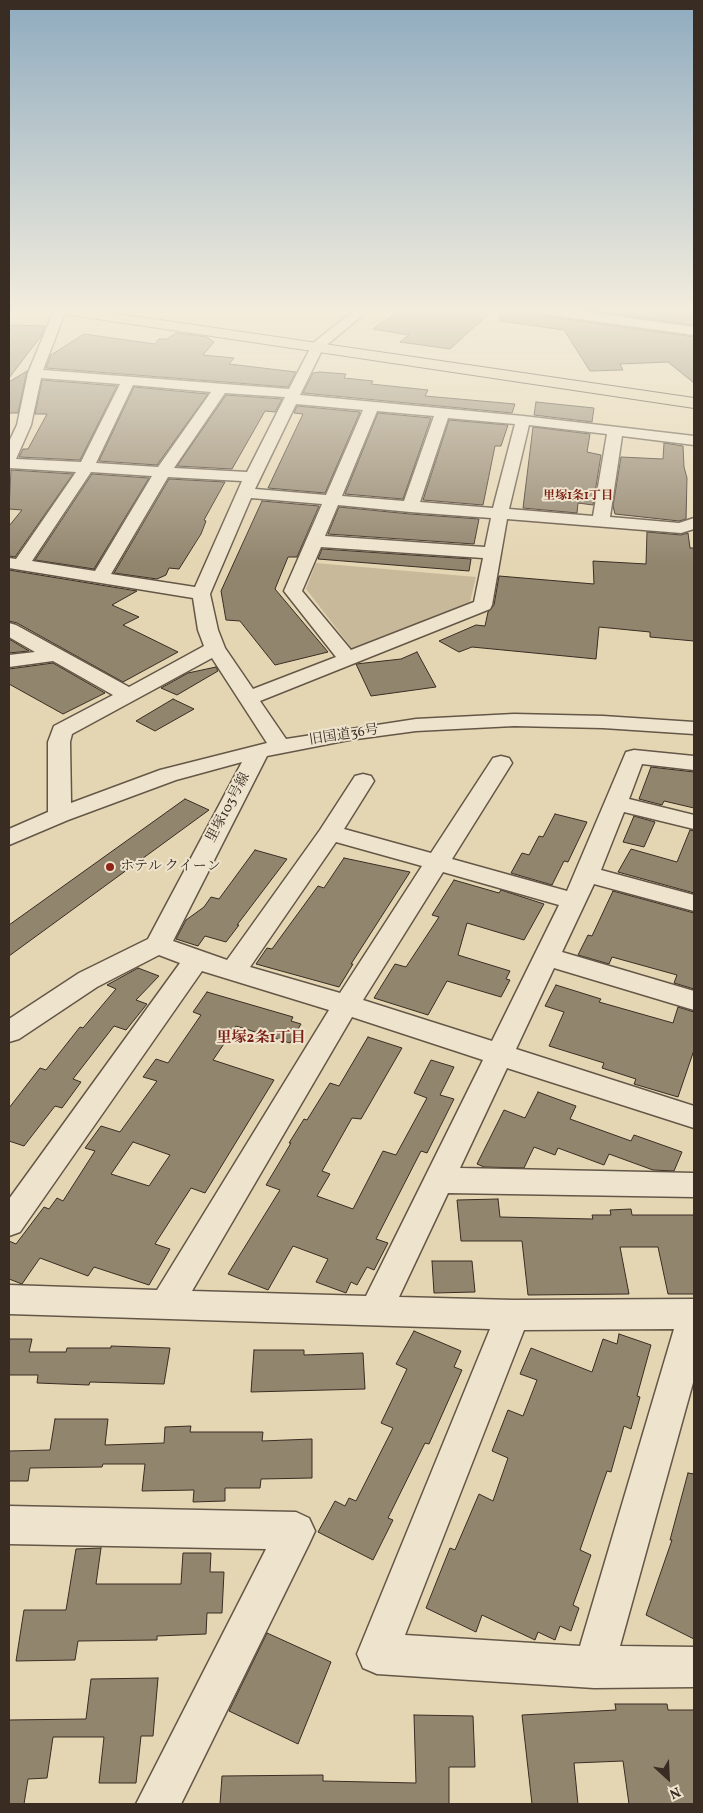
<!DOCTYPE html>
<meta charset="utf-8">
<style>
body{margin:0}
#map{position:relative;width:703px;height:1813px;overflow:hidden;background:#e5d6b3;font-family:Vollkorn,serif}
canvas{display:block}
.frame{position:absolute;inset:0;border:10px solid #392d23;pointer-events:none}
.north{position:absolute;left:643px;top:1753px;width:50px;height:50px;-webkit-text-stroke:4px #eee4ce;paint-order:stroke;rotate:155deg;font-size:14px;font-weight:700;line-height:20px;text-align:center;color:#392d23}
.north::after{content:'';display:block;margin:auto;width:18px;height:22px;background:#392d23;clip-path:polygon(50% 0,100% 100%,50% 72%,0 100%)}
</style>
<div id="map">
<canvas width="703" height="1813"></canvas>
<div class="frame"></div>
<div class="north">N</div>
</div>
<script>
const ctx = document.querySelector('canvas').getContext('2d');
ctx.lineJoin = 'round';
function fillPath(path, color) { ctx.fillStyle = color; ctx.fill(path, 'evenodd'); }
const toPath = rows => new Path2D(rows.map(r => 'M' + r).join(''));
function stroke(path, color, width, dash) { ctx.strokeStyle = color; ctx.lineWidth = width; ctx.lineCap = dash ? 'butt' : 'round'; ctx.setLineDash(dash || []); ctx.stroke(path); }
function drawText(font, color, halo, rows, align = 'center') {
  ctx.font = font + ' Vollkorn,"Noto Serif JP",serif'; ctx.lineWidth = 4; ctx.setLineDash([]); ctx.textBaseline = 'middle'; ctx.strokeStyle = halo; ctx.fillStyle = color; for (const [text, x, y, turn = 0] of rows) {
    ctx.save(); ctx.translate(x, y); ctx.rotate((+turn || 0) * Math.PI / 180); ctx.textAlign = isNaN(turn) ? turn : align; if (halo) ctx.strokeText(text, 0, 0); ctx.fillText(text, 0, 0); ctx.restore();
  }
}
fillPath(toPath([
 [316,563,476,577,469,606,353,650,306,589]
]), '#c8b99b');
const building = toPath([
 [400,310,493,310,450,349,400,342,409,335,373,329,400,310],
 [500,310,536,310,544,316,694,337,694,383,668,362,620,364,623,370,590,371,564,330,500,321,500,310],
 [585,310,694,310,694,325,585,310],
 [9,325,45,326,41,336,9,378,9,325],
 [176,333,207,337,214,342,203,355,234,358,229,364,296,372,288,387,46,368,51,355,84,334,155,344,159,339,167,339,176,333],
 [27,371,18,413,9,413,9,382,27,371],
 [320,372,346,374,344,378,373,381,371,384,428,390,425,396,515,404,512,413,303,393,313,373,320,372],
 [42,380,117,386,80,460,19,457,23,449,28,449,47,414,35,414,42,380],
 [134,387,208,394,157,465,99,461,134,387],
 [226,395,282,399,275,412,265,411,232,469,177,466,226,395],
 [536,402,594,408,592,422,534,415,536,402],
 [297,406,360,412,325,493,268,488,303,414,294,413,297,406],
 [378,413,431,418,403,499,345,494,378,413],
 [449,420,508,425,501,446,495,446,483,505,423,500,449,420],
 [533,427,590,434,587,452,601,455,593,505,578,503,577,513,523,508,533,427],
 [664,443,683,446,684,467,687,478,686,519,679,521,615,514,613,506,621,457,663,459,664,443],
 [11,470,73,474,15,557,9,556,9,526,22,510,9,509,11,470],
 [92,474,149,478,94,569,35,560,92,474],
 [169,479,225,482,204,520,206,521,201,534,179,569,169,568,166,575,157,579,114,573,169,479],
 [262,501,319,506,297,557,288,557,275,589,328,652,275,665,240,621,226,620,221,591,262,501],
 [339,507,410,514,479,519,474,544,328,534,339,507],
 [647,532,681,535,688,533,690,548,694,548,694,641,650,637,650,632,599,627,596,659,472,647,459,652,439,641,476,625,485,626,488,612,494,605,499,576,594,584,593,561,646,564,647,532],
 [322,549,471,559,469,571,318,559,322,549],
 [9,570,137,591,112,605,139,617,123,625,178,652,123,682,17,623,9,621,9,570],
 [9,639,29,651,9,653,9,639],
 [417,652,436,687,371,696,356,664,401,659,417,652],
 [53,663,105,693,63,714,9,684,9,669,53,663],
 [216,667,218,671,177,695,161,688,188,673,216,667],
 [173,699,194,709,155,731,136,721,173,699],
 [651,767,694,772,694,808,664,801,662,805,639,799,651,767],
 [185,799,209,810,9,956,9,925,185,799],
 [555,814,587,822,568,862,564,861,552,885,511,873,522,853,529,855,539,836,543,837,555,814],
 [634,816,655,822,644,847,623,842,634,816],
 [690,830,694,831,694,893,618,872,631,849,677,862,690,830],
 [255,850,287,859,237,925,239,925,226,942,205,936,198,946,176,939,186,920,204,907,211,897,219,899,255,850],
 [344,858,410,872,351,964,353,964,339,987,256,964,267,948,272,949,318,886,324,888,344,858],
 [454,880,499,893,501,890,544,904,524,940,467,923,458,955,510,971,506,979,510,980,501,997,447,981,428,1015,374,998,395,964,406,967,439,917,432,915,454,880],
 [613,891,694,913,694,989,674,983,677,975,612,957,609,964,578,955,588,935,592,936,613,891],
 [138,968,159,976,136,1000,147,1004,126,1030,114,1026,73,1079,81,1082,62,1108,55,1106,24,1146,9,1141,9,1108,40,1068,46,1070,80,1027,83,1028,116,989,107,985,138,968],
 [556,985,601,999,599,1002,673,1023,678,1007,694,1012,694,1050,678,1097,634,1084,636,1079,602,1068,604,1063,549,1046,564,1012,545,1006,556,985],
 [207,992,293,1017,291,1021,301,1024,290,1043,236,1026,213,1060,274,1080,205,1193,191,1188,155,1244,170,1249,149,1285,94,1267,88,1276,40,1258,22,1284,9,1279,9,1241,16,1244,44,1207,49,1209,57,1198,63,1201,95,1151,85,1148,101,1126,120,1132,157,1081,143,1077,156,1059,168,1063,201,1015,193,1012,207,992],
 [133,1142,170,1155,149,1186,111,1174,133,1142],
 [368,1037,402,1048,361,1119,352,1118,322,1171,330,1174,317,1196,353,1209,383,1151,396,1155,427,1098,414,1093,431,1060,454,1067,440,1095,454,1099,427,1153,421,1151,376,1239,388,1243,374,1270,367,1267,357,1285,351,1282,346,1293,316,1282,328,1259,293,1246,268,1290,228,1274,280,1190,266,1185,291,1143,289,1143,304,1119,307,1120,330,1083,339,1086,368,1037],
 [538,1092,576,1106,570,1119,631,1141,634,1135,682,1152,674,1171,653,1170,609,1154,604,1165,558,1148,555,1155,534,1147,524,1168,484,1167,477,1164,504,1110,525,1118,538,1092],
 [498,1199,500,1217,593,1219,592,1215,611,1215,610,1210,631,1209,632,1215,694,1215,694,1294,668,1294,658,1247,620,1247,629,1294,528,1295,522,1241,461,1241,457,1200,498,1199],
 [432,1261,472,1261,475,1292,434,1293,432,1261],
 [414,1331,461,1351,454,1367,462,1370,429,1444,425,1443,388,1518,393,1520,373,1560,318,1532,335,1501,345,1506,349,1498,356,1501,393,1428,381,1423,407,1369,396,1364,414,1331],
 [619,1334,651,1345,637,1396,640,1397,631,1429,624,1426,611,1472,607,1471,580,1550,591,1555,573,1605,579,1608,571,1631,560,1626,555,1640,538,1632,535,1640,482,1615,476,1632,426,1608,450,1548,455,1550,479,1494,493,1501,508,1458,492,1451,508,1410,523,1416,537,1380,520,1374,531,1348,592,1372,603,1339,617,1344,619,1334],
 [9,1339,32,1339,29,1352,66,1352,67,1348,111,1348,111,1346,170,1348,164,1384,90,1382,89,1385,37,1383,38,1375,9,1375,9,1339],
 [254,1350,304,1350,304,1355,363,1353,365,1389,251,1392,254,1350],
 [55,1419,108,1419,105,1445,164,1443,165,1427,191,1426,190,1432,263,1432,262,1441,312,1439,312,1478,261,1479,260,1488,225,1488,225,1501,193,1502,194,1490,142,1491,145,1464,103,1464,102,1467,30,1468,28,1481,9,1481,9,1451,50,1450,55,1419],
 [688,1473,694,1474,694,1639,646,1615,672,1540,670,1540,688,1473],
 [101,1548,96,1584,181,1584,183,1553,211,1553,210,1572,224,1572,222,1613,207,1613,206,1634,157,1636,157,1640,78,1641,75,1660,16,1661,24,1610,66,1610,76,1549,101,1548],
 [267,1633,331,1662,298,1744,229,1711,267,1633],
 [158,1678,153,1736,141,1736,136,1783,99,1783,104,1737,53,1737,47,1778,28,1779,24,1804,9,1804,9,1720,86,1719,91,1679,158,1678],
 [615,1704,667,1704,668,1710,694,1710,694,1804,629,1804,623,1761,574,1763,578,1804,532,1804,522,1715,616,1710,615,1704],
 [414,1715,473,1716,475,1767,449,1767,449,1804,220,1804,222,1776,323,1775,323,1781,416,1783,414,1715]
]);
fillPath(building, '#92856e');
stroke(building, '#392d23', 1);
const minor = toPath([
 [54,310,66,310,43,370,289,389,313,343,355,310,369,310,323,348,300,395,523,416,694,436,694,445,622,436,610,517,679,523,694,518,694,529,681,533,507,519,492,605,490,609,260,701,286,739,416,719,514,714,603,716,694,722,694,734,603,728,514,726,416,731,349,740,267,756,173,941,227,960,320,830,355,776,363,774,371,776,374,781,344,829,431,853,493,758,501,756,509,758,512,763,452,859,567,891,626,752,634,750,694,756,694,770,642,764,629,799,694,815,694,829,624,812,601,870,694,895,694,911,594,884,562,952,694,991,694,1010,554,968,516,1049,694,1106,694,1128,507,1068,460,1168,694,1173,694,1197,448,1193,399,1297,513,1300,694,1299,694,1379,620,1646,694,1647,694,1687,594,1688,377,1674,363,1668,357,1654,490,1329,9,1314,9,1285,157,1290,329,1010,202,971,20,1232,9,1236,9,1199,180,963,159,955,97,987,19,1039,9,1042,9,1019,79,973,148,939,242,762,176,780,68,820,9,845,9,829,48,812,48,742,54,726,113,695,53,661,9,667,9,655,35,652,9,637,9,623,16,625,129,687,204,646,198,630,193,598,9,568,9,558,16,559,76,472,9,468,9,442,17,425,28,373,54,310],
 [41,378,120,384,81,462,16,459,31,425,41,378],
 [133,385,211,392,158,467,96,463,133,385],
 [225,393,285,397,247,472,174,468,225,393],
 [296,404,363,410,326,495,255,489,296,404],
 [377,411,434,416,404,501,342,496,377,411],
 [448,418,515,424,493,508,420,502,448,418],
 [529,425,607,434,593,516,509,509,529,425],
 [91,472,152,476,95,571,32,561,91,472],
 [168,477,242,481,195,587,111,574,168,477],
 [251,498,322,504,284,591,336,657,253,689,225,648,218,630,210,594,251,498],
 [338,505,410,512,491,518,485,547,325,536,338,505],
 [321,547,483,558,474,602,351,650,302,591,321,547],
 [212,658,267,743,160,770,71,803,70,742,72,734,212,658],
 [336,842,422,866,340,993,250,967,336,842],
 [443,872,559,905,492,1041,363,1000,443,872],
 [352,1017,483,1060,366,1296,192,1291,352,1017],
 [674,1329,580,1646,405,1635,524,1330,674,1329],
 [538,310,571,310,694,327,694,335,544,314,538,310],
 [9,1506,296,1512,309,1518,315,1531,309,1544,181,1804,136,1804,266,1549,9,1544,9,1506]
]);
const highway = toPath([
 [57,310,92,310,694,398,694,408,64,314,57,310]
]);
stroke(minor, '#645747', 3);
stroke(highway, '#392d23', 2);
fillPath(minor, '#eee4ce');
fillPath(highway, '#e5d6b3');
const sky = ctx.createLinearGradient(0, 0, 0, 564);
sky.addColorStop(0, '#8fabbf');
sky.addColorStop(0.55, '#f3eddd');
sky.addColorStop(1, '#f3eddd00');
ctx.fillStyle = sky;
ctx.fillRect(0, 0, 703, 564);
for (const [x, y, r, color] of [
 [110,867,5,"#8f2418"]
]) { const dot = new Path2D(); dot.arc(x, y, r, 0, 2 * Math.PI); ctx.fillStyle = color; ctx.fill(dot); stroke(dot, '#eee4ce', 2); }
drawText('bold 12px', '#7a1f14', '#eee4ce', [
 ["里塚1条1丁目",578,497]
]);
drawText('14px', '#392d23', '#eee4ce', [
 ["旧国道36号",344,736,-9],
 ["里塚103号線",229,808,-62]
]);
drawText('14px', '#392d23', '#eee4ce', [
 ["ホテル クイーン",120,867]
], 'left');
drawText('bold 15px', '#7a1f14', '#eee4ce', [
 ["里塚2条1丁目",261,1039]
]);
</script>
